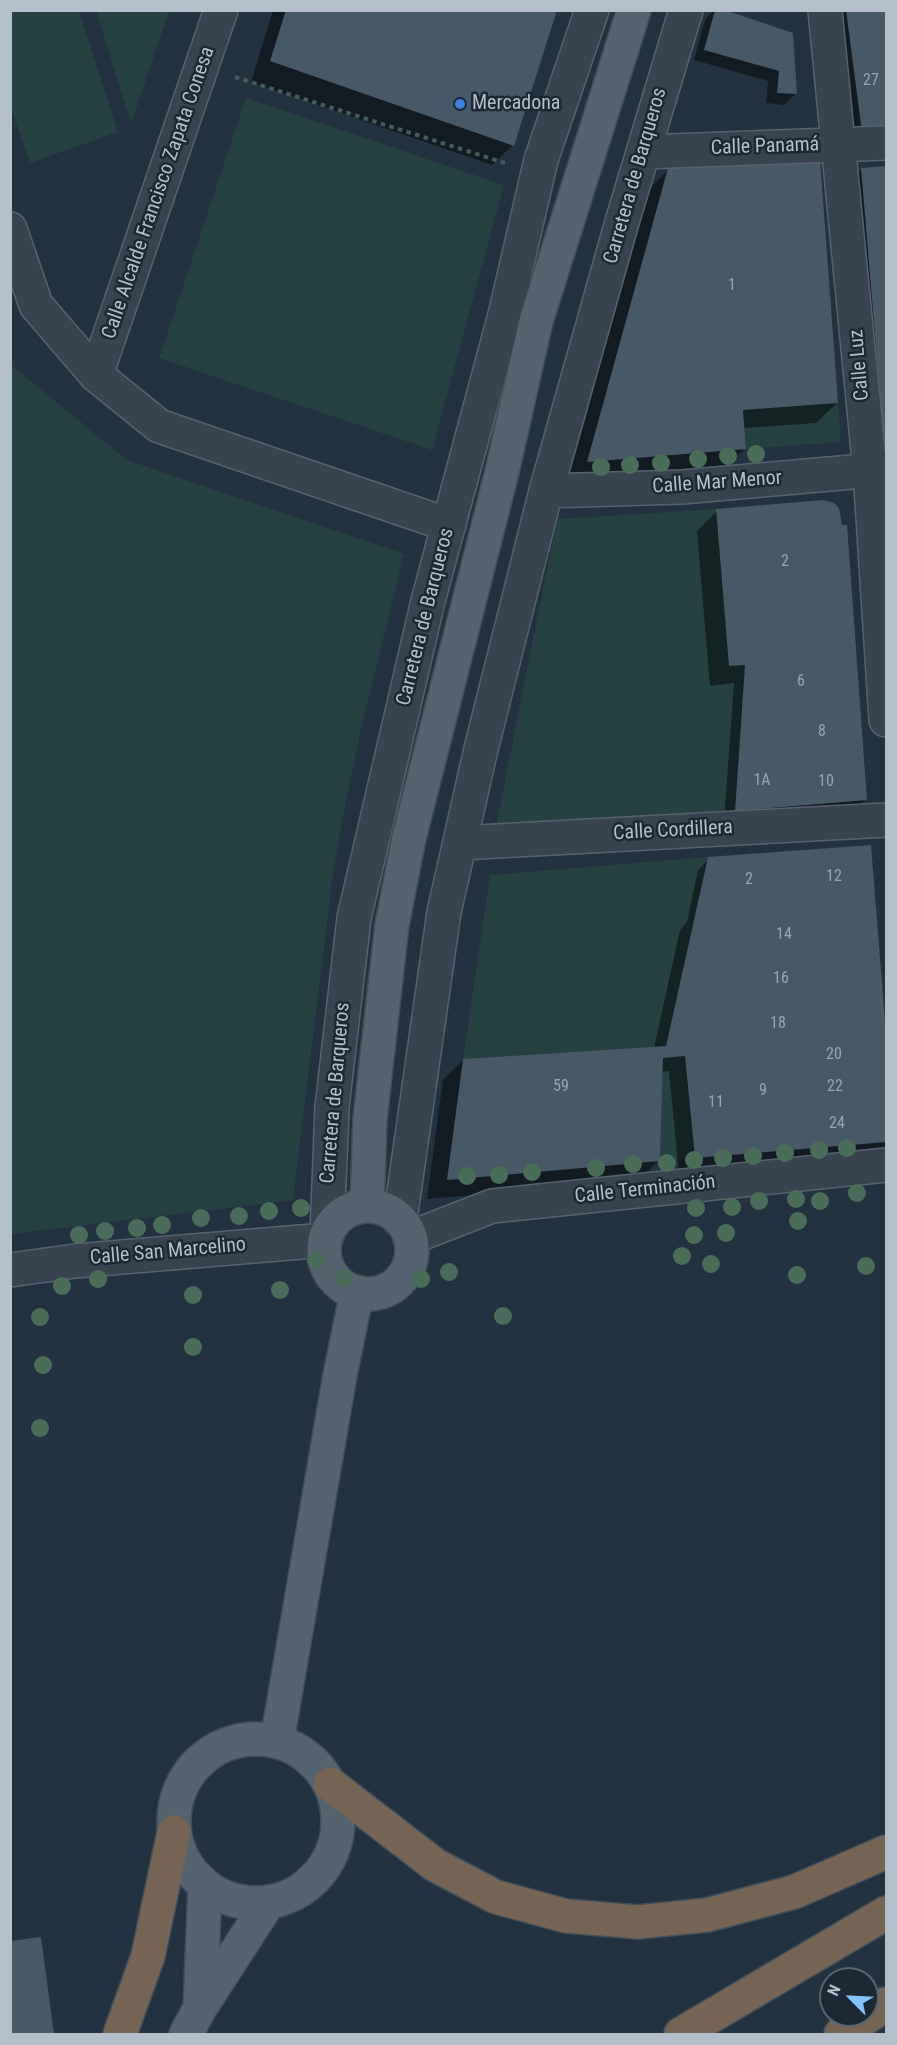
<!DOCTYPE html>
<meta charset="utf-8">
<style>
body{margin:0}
#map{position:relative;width:897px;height:2045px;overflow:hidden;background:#233240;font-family:"Roboto Condensed",sans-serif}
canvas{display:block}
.frame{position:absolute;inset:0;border:12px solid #b3bfcb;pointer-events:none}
.north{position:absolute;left:819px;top:1967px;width:60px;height:60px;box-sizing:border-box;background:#1c2935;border:2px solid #586571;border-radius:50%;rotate:294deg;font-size:16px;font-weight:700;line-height:24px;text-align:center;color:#b3bfcb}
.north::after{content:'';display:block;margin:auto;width:21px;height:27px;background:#85c1fe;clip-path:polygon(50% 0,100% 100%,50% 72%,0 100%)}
</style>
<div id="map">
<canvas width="897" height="2045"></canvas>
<div class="frame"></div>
<div class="north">N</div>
</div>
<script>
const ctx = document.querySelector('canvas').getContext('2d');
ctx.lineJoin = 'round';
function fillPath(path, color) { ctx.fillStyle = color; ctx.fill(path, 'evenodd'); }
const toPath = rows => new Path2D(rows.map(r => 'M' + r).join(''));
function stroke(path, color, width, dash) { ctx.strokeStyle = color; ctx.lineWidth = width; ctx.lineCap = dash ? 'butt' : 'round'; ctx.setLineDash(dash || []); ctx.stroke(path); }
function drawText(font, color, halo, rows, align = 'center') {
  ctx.font = font + ' "Roboto Condensed",sans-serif'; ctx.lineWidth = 5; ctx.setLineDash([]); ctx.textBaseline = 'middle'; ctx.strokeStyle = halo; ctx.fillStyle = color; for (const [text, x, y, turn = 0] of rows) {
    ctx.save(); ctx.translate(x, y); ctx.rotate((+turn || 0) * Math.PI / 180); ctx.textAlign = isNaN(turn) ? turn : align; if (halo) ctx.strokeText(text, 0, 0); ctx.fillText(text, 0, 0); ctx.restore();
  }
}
fillPath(toPath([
 [10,11,79,11,118,132,30,163,11,108],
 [96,11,169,11,131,124,131,123],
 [246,98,504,185,432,450,159,358],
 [10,364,127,460,404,554,363,720,343,816,333,873,293,1200,11,1234],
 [838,403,841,442,746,449,743,411],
 [716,509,729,666,745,665,735,811,495,831,557,519],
 [708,857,666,1046,463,1059,490,875],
 [685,1056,695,1158,660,1161,663,1058]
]), '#254141');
fillPath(toPath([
 [273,10,556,10,513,145,492,165,251,82],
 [714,10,792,34,795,94,784,105,766,103,768,81,694,60,705,20],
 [825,10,886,10,886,149,843,151],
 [886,167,886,455,877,456,846,185,862,169],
 [668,170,837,403,816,423,743,428,744,449,724,469,568,481,648,190],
 [833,504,840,514,866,799,855,810,724,821,734,683,710,686,697,531,717,511],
 [709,859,873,897,886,1054,886,1147,882,1152,679,1174,669,1071,661,1072,658,1161,638,1181,427,1199,443,1080,463,1060,654,1048,680,930,687,922,698,870],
 [40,1939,52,2034,10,2034,10,1943]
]), '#0007');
fillPath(toPath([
 [286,10,557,10,514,146,270,61],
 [715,10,725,10,793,33,797,94,777,93,779,71,704,50],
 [846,10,886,10,886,131,862,132],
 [820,159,838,403,743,410,746,449,587,462,668,168],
 [886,166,886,444,884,441,861,168],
 [823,500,834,503,839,508,842,525,847,525,867,800,735,811,745,665,729,666,716,509],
 [871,845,886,1034,886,1142,695,1158,685,1056,663,1058,660,1161,447,1180,463,1059,666,1046,708,857],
 [41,1937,54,2034,10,2034,10,1941]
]), '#475866');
const minor = toPath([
 [825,10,870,471,886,720],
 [643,152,886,143],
 [10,229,36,305,96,375,159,426,449,525],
 [96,375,221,10],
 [546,491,682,487,886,469],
 [460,843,886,820],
 [400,1220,444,912,481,749,546,491,622,222,686,10],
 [327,1235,332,1107,354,918,428,601,505,315,541,160,592,10],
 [410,1238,492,1206,886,1165],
 [10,1270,75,1261,325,1240]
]);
const major = toPath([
 [367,1206,370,1119,392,925,409,838,502,472,536,321,634,10],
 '324 1250a44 44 0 1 1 88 0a44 44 0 1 1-88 0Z',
 '174 1821a82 82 0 1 1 164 0a82 82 0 1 1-164 0Z',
 [277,1741,340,1375,357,1292],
 [200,2008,205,1887],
 [186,2034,200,2008,268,1903]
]);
const highway = toPath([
 [330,1784,435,1865,496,1897,566,1916,638,1922,707,1915,794,1892,886,1852],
 [120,2034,148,1956,174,1832],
 [681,2034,886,1913],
 [841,2034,886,2004]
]);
stroke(minor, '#55626e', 36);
stroke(major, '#404d59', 36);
stroke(highway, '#424f5b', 36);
stroke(toPath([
 [235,77,505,163]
]), '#435d5d', 4, [4.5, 4.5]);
stroke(minor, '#374450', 33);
stroke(major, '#556370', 33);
stroke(highway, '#766554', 33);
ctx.fillStyle = '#4a6d5a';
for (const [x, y] of [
 [756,454],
 [728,456],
 [698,459],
 [661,463],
 [630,465],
 [601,467],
 [847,1148],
 [819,1150],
 [785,1153],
 [753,1156],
 [723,1158],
 [694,1160],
 [667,1163],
 [633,1164],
 [596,1168],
 [532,1172],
 [499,1175],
 [467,1176],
 [857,1193],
 [796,1199],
 [759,1201],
 [820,1201],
 [732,1207],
 [301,1208],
 [696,1208],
 [269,1211],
 [239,1216],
 [201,1218],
 [798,1221],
 [162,1225],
 [137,1228],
 [105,1231],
 [726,1233],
 [79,1235],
 [694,1235],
 [682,1256],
 [316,1260],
 [711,1264],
 [866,1266],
 [449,1272],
 [797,1275],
 [344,1278],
 [98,1279],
 [421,1279],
 [62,1286],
 [280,1290],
 [193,1295],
 [503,1316],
 [40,1317],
 [193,1347],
 [43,1365],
 [40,1428]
]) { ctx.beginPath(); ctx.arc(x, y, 9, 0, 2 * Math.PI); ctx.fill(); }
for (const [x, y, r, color] of [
 [460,104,6,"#3f7fe0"]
]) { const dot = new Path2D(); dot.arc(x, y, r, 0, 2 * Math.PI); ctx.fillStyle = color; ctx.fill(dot); stroke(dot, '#1c2935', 2); }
drawText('16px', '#98a5b2', null, [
 ["27",871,81],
 ["1",732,286],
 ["2",785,562],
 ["6",801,682],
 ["8",822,732],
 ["1A",762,781],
 ["10",826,782],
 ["12",834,877],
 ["2",749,880],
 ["14",784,935],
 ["16",781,979],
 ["18",778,1024],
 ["20",834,1055],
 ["59",561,1087],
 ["22",835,1087],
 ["9",763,1091],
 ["11",716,1103],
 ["24",837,1124]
]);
drawText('20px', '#b3bfcb', '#1c2935', [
 ["Mercadona",472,104]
], 'left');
drawText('20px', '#b3bfcb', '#1c2935', [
 ["Calle Panamá",765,147,-2],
 ["Carretera de Barqueros",636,176,-74],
 ["Calle Alcalde Francisco Zapata Conesa",159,193,-71],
 ["Calle Luz",860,365,-95],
 ["Calle Mar Menor",717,483,-4],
 ["Carretera de Barqueros",426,617,-76],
 ["Calle Cordillera",673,831,-3],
 ["Carretera de Barqueros",336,1093,-85],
 ["Calle Terminación",645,1190,-6],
 ["Calle San Marcelino",168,1252,-5]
]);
</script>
